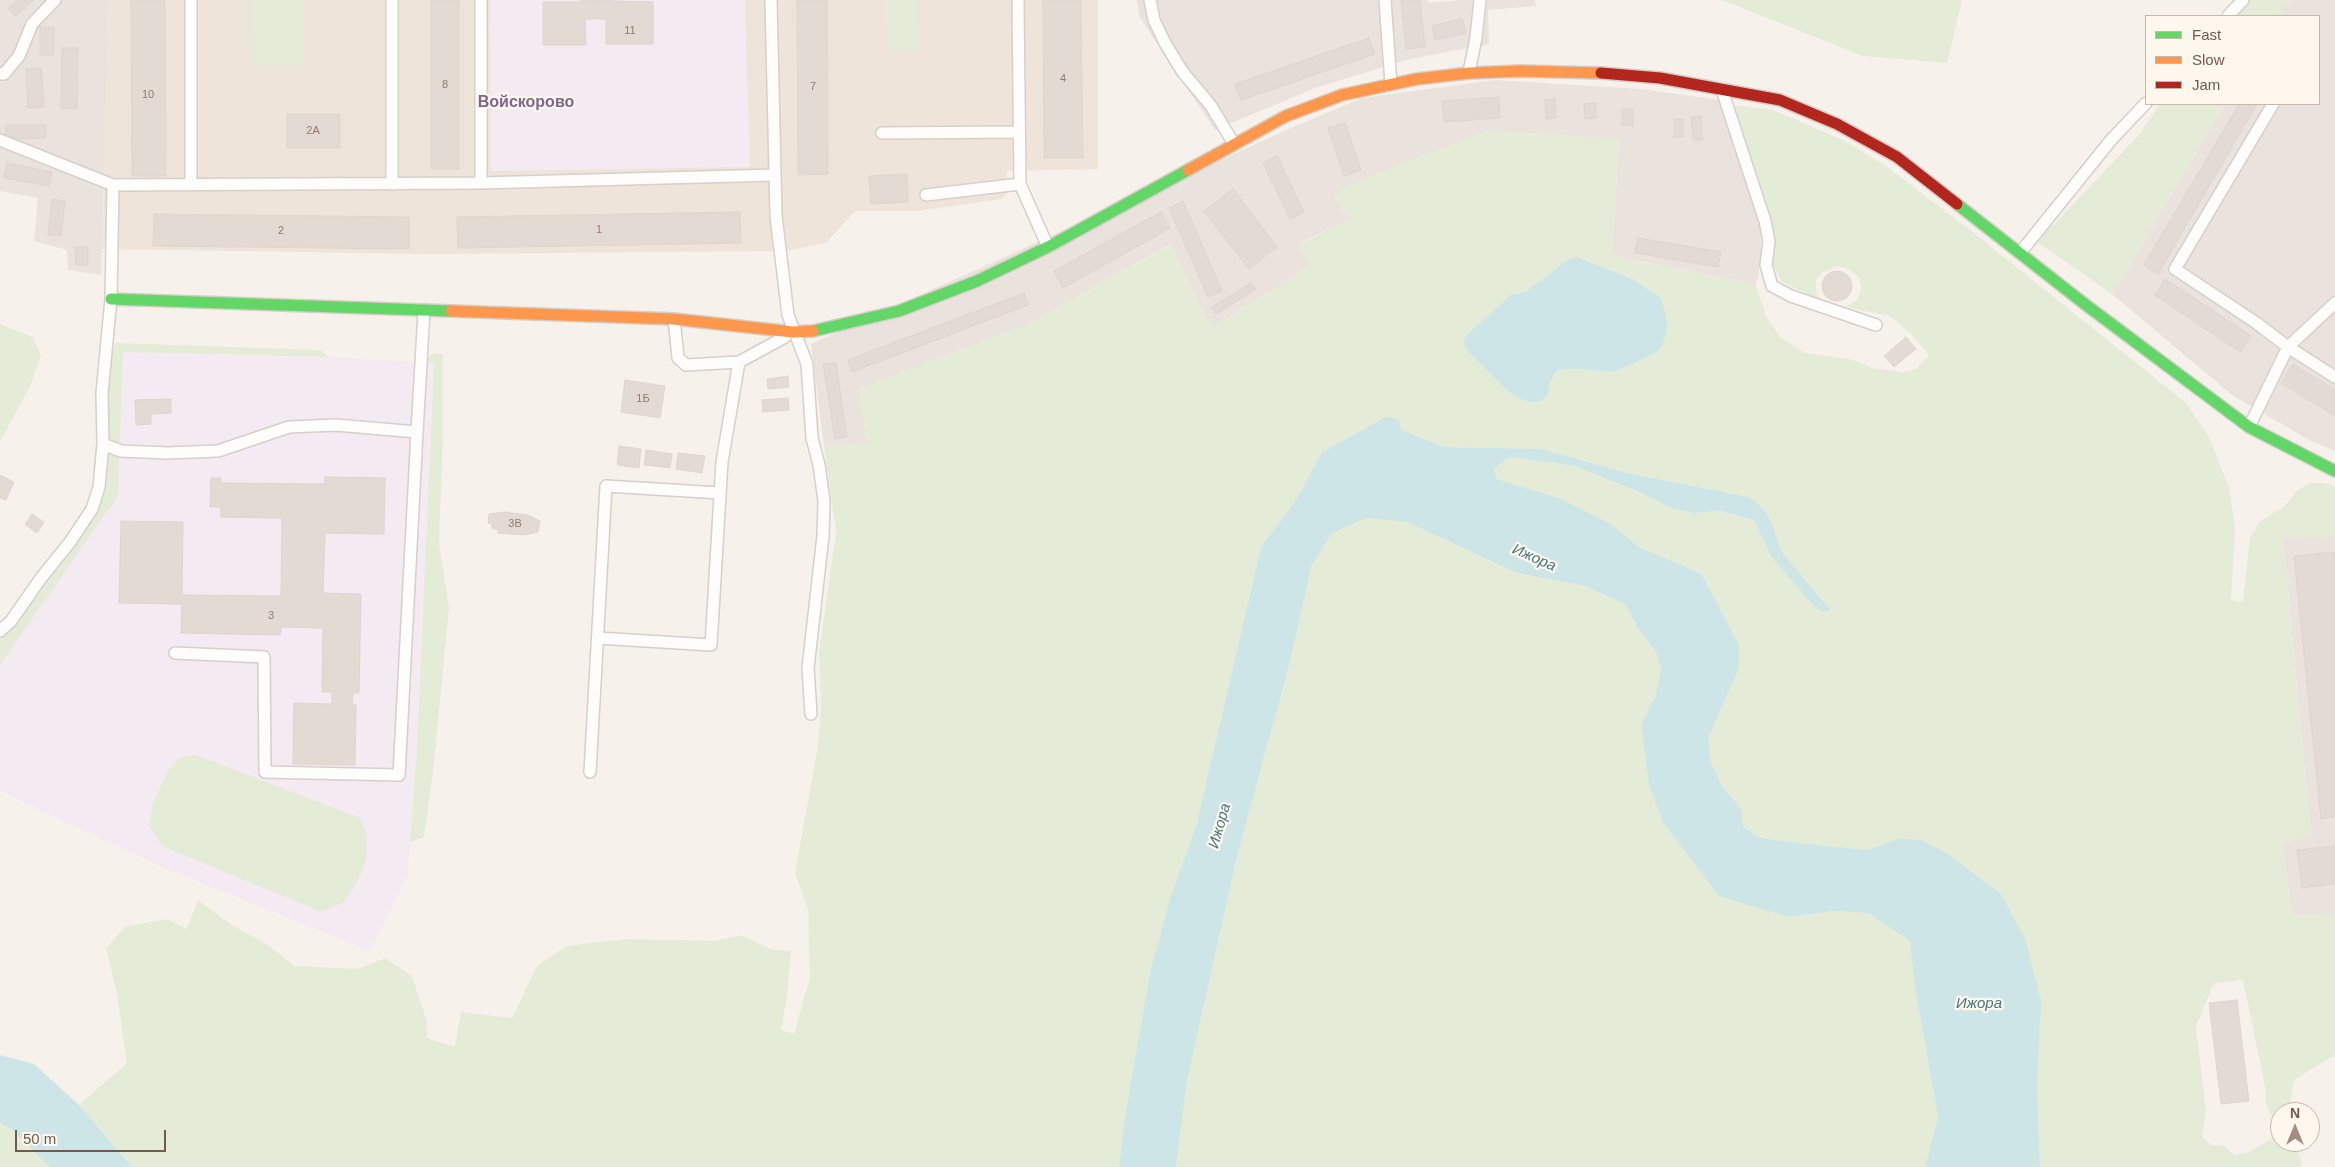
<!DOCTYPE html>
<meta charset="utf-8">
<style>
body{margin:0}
#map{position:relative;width:2335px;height:1167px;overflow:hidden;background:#f6f2eb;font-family:Helvetica,sans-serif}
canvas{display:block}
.legend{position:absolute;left:2145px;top:15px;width:175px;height:90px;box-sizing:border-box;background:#fef7ee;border:1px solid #c7b8ae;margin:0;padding:6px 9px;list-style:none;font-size:15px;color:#74594d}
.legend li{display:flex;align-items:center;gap:10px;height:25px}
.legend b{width:25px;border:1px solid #c7b8ae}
.north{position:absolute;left:2270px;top:1102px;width:50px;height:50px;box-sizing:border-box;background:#fef7ee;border:1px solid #c7b8ae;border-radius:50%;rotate:0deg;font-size:14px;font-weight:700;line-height:20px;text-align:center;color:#74594d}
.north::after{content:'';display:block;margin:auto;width:18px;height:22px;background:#a28f84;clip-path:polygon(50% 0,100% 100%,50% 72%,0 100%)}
.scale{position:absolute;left:15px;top:1130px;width:151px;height:22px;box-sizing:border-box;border:2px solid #74594d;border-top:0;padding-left:6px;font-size:15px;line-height:18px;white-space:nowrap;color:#74594d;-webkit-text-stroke:4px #fef7ee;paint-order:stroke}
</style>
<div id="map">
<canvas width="2335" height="1167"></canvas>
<ul class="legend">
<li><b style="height:6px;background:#63d668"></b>Fast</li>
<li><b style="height:6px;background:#ff974d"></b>Slow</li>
<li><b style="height:6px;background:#b3261e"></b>Jam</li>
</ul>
<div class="north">N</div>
<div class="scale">50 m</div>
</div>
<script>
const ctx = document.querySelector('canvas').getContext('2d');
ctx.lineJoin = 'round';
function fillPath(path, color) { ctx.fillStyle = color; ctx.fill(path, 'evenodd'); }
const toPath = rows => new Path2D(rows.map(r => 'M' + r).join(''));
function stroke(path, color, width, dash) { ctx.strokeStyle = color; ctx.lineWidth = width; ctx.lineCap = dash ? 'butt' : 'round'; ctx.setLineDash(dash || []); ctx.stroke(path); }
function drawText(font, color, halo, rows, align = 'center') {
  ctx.font = font + ' Helvetica,sans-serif'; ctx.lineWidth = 4.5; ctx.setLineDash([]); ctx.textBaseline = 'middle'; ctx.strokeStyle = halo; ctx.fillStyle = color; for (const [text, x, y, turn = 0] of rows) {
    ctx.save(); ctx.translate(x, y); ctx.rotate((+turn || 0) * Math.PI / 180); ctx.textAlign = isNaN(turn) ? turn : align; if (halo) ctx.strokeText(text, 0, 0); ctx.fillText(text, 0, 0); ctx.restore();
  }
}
fillPath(toPath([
 [109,0,1098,0,1098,169,1007,171,1007,193,1002,199,919,211,855,211,826,243,785,251,434,254,102,249]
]), '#efe4d9');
fillPath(toPath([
 [0,0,109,0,101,275,68,270,67,250,34,241,38,198,0,191],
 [1137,0,1428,0,1428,3,1461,0,1535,0,1536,6,1488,10,1489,44,1410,59,1315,88,1215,130,1140,18],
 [2290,0,2335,0,2335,451,2309,440,2232,395,2112,294,2225,104,2319,104,2319,16,2279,16],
 [1495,80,1641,89,1719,100,1752,191,1761,233,1761,262,1756,285,1612,255,1619,139,1334,195,1349,219,1300,243,1310,266,1211,329,1170,244,1031,323,859,389,867,444,824,446,811,344,1298,125,1362,98],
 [2335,536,2335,915,2292,914,2282,842,2311,836,2283,537]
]), '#e9e2dd');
fillPath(toPath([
 [490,0,745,0,750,167,491,171],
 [123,352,329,357,434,363,417,746,408,874,370,951,157,865,0,791,0,665,118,496]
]), '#f3eaf2');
fillPath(toPath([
 [250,0,303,0,303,67,251,67],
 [886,0,918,0,919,51,887,51],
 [1722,0,1962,0,1947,63,1863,56],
 [2247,0,2290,0,2279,16,2233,16],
 [2160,104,2225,104,2112,294,2037,242,2139,135],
 [1741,106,1773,110,1843,140,1886,166,1974,233,2186,403,2209,437,2229,488,2235,527,2231,600,2243,602,2250,538,2260,521,2284,507,2296,491,2310,483,2325,483,2335,486,2335,536,2283,538,2311,836,2282,843,2292,914,2335,915,2335,1055,2294,1080,2289,1112,2280,1112,2280,1142,2296,1142,2302,1167,2040,1167,2037,1085,1897,839,1868,850,1780,841,1758,837,1743,826,1741,808,1723,788,1711,763,1708,739,1739,668,1739,645,1702,574,1639,547,1611,524,1559,498,1495,479,1494,469,1509,457,1575,466,1639,492,1671,508,1694,513,1720,511,1754,520,1771,556,1830,611,1782,552,1771,521,1749,497,1627,473,1542,449,1444,447,1400,430,1321,453,1298,497,1261,547,1196,826,1170,898,1150,973,1124,1122,1119,1167,132,1167,79,1105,127,1063,117,994,106,948,125,927,167,919,187,929,198,900,233,926,265,943,295,966,358,969,385,958,412,976,427,1021,427,1038,455,1047,461,1012,512,1018,537,966,567,946,625,939,714,941,741,935,771,949,791,951,787,997,781,1030,794,1034,810,978,808,910,795,873,818,746,821,708,819,653,836,532,824,446,867,444,859,389,1031,323,1171,244,1211,329,1310,266,1300,244,1349,219,1334,194,1364,178,1491,130,1619,139,1612,255,1756,285,1766,317,1781,338,1805,353,1850,359,1872,368,1903,372,1916,369,1929,355,1912,335,1890,316,1845,307,1857,300,1861,288,1860,279,1850,270,1839,266,1821,273,1816,280,1816,289,1819,299,1782,282,1772,263,1775,237,1732,107],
 [1577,257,1633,279,1660,297,1633,364,1612,372,1578,369,1557,370,1550,382,1548,395,1535,403,1502,306,1511,295,1527,291,1567,260],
 [2243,980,2266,1091,2266,1104,2277,1128,2271,1139,2249,1152,2235,1155,2224,1146,2212,1145,2202,1137,2206,1111,2196,1026,2214,983],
 [0,324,32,337,41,355,29,389,0,441],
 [116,343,321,350,329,357,123,352,118,496,0,665,0,637,15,622,97,509,106,426,109,355],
 [434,353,443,354,443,437,439,544,449,607,434,763,424,837,410,842,417,746,434,363,425,362,426,357],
 [1367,518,1407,522,1517,573,1585,586,1626,605,1637,627,1655,652,1661,668,1655,697,1641,724,1788,917,1834,911,1869,913,1910,941,1915,988,1938,1117,1925,1167,1176,1167,1187,1081,1236,861,1288,669,1312,565,1332,533],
 [196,755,360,818,367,835,366,860,357,882,344,902,322,912,162,846,149,826,153,803,167,773,179,758],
 [0,1123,11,1129,50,1167,0,1167]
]), '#e4ecd7');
fillPath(toPath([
 [1577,257,1633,279,1660,297,1667,318,1667,331,1663,344,1658,351,1633,364,1612,372,1578,369,1557,370,1550,382,1548,395,1542,400,1535,403,1521,399,1509,392,1465,348,1464,341,1467,335,1511,295,1527,291,1567,260],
 [1386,417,1399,420,1401,430,1444,447,1542,449,1627,473,1749,497,1763,509,1771,521,1782,552,1831,611,1821,611,1812,604,1771,556,1754,520,1720,511,1694,513,1671,508,1639,492,1575,466,1509,457,1494,469,1496,479,1559,498,1611,524,1639,547,1702,574,1739,645,1739,668,1708,739,1711,763,1723,788,1741,808,1743,826,1758,837,1780,841,1868,850,1897,839,1922,840,1948,854,2002,895,2025,939,2041,1001,2037,1085,2040,1167,1925,1167,1938,1117,1915,988,1910,941,1869,913,1834,911,1788,917,1719,896,1663,822,1649,785,1641,724,1655,697,1661,668,1655,651,1637,627,1626,605,1585,586,1517,573,1407,522,1367,518,1332,533,1312,565,1288,669,1236,861,1187,1081,1176,1167,1119,1167,1124,1122,1150,973,1170,898,1196,826,1261,547,1298,497,1321,453],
 [0,1055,34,1064,79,1105,132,1167,50,1167,11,1129,0,1123]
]), '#cde5e6');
const building = toPath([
 [18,0,34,0,15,16,8,8,18,0],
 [131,0,165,0,166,176,132,176,131,0],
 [431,0,459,0,459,169,431,169,431,0],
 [580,0,653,2,653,44,606,44,606,19,585,19,586,45,543,45,543,2,580,2,580,0],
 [797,0,827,0,828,174,798,175,797,0],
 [1043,0,1081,0,1083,158,1044,158,1043,0],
 [1401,0,1420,0,1425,47,1406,49,1401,0],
 [1462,19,1466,33,1435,40,1432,26,1462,19],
 [40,27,54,27,54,55,40,55,40,27],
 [1369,38,1375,54,1241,100,1235,84,1369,38],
 [62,48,78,48,77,109,61,108,62,48],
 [41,68,44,107,28,108,26,69,41,68],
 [1499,97,1500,118,1444,122,1442,101,1499,97],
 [1555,99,1556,118,1546,119,1545,100,1555,99],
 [1596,103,1596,118,1585,119,1584,104,1596,103],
 [2239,104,2257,104,2158,274,2144,265,2239,104],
 [1622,109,1633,109,1633,126,1622,125,1622,109],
 [287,114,340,114,340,148,287,148,287,114],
 [1701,116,1702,140,1693,140,1691,117,1701,116],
 [1674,119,1683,119,1683,137,1674,137,1674,119],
 [1345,123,1361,170,1344,176,1328,128,1345,123],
 [6,125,46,125,46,138,6,139,6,125],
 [1277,156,1304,212,1290,219,1263,163,1277,156],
 [7,163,52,172,49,186,4,178,7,163],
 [907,174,908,202,871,204,869,176,907,174],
 [1233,189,1277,247,1249,269,1204,211,1233,189],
 [52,199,65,201,61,236,48,235,52,199],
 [1183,201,1222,291,1208,297,1169,208,1183,201],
 [740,212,741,243,458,248,457,217,740,212],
 [1161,212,1170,228,1063,288,1054,271,1161,212],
 [154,214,409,217,409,249,153,246,154,214],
 [1638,238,1721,252,1718,267,1635,253,1638,238],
 [75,247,88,247,88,265,76,265,75,247],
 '1822 286a15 15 0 1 1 30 0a15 15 0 1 1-30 0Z',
 [2165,279,2251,336,2240,352,2155,295,2165,279],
 [1251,283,1256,289,1216,314,1212,307,1251,283],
 [1024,293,1028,305,852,372,848,360,1024,293],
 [1906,337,1916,349,1894,367,1884,356,1906,337],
 [836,363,847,437,835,439,823,364,836,363],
 [2293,364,2335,390,2335,416,2281,383,2293,364],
 [788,376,789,387,768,389,767,379,788,376],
 [625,380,665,386,660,418,621,412,625,380],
 [788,398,789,410,763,412,762,400,788,398],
 [171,399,171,413,151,414,151,424,136,425,135,400,171,399],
 [619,446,641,449,639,468,617,465,619,446],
 [646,450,672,454,670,468,644,465,646,450],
 [678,453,705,456,702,473,676,469,678,453],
 [0,475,14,482,6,500,0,498,0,475],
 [325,477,385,478,384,534,325,533,323,593,361,594,359,693,353,693,352,705,356,705,355,765,293,764,294,703,332,704,332,692,322,692,323,628,281,627,280,635,181,633,182,604,119,603,121,521,183,522,182,595,281,596,282,518,221,517,221,507,210,507,211,478,221,478,221,483,325,484,325,477],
 [505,512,528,515,540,521,538,532,524,535,498,533,498,530,492,528,492,524,488,523,489,514,505,512],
 [32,514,44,522,37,533,25,524,32,514],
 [2335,552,2335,817,2321,819,2294,556,2335,552],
 [2335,846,2335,884,2302,888,2297,850,2335,846],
 [2237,1000,2249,1101,2221,1104,2209,1003,2237,1000]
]);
fillPath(building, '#e3dad3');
stroke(building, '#dfd5ce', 1);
const lane = toPath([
 [191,0,191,185],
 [392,0,392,184],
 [481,0,481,183],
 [771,0,776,216,788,315,807,364,812,438,819,465,824,501,823,536,808,668,811,714],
 [1018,0,1020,184,1048,247],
 [1150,0,1154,20,1165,43,1182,71,1211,106,1234,144],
 [1385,0,1391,84],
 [2228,16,2243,0],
 [1469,72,1476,38,1480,0],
 [0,74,4,74,19,56,32,24,55,0],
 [1722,90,1765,221,1769,241,1766,265,1772,286,1791,296,1876,325],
 [2273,104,2175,269,2255,322,2288,347,2335,377],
 [882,133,1019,132],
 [0,140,113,185,481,183,774,175],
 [926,195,1020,184],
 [2020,253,2111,140,2146,103],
 [674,319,678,358,686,365,739,362,785,337],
 [2249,427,2288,347,2335,303],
 [103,444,121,451,167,453,218,451,289,427,336,425,417,432,424,311],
 [0,631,11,621,41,578,70,542,92,509,99,487,103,444,102,393,111,299,113,185],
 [598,638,711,645,722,462,739,362],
 [175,653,264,657,265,772,399,775,417,432],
 [590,772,606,486,720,493]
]);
const fast = toPath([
 [1957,204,2086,305,2249,427,2335,471],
 [111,299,451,311],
 [813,331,899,311,977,281,1048,247,1188,170]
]);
const slow = toPath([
 [1188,170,1286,116,1342,95,1417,79,1469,73,1521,71,1601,73],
 [451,311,674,319,793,332,813,331]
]);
const jam = toPath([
 [1601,73,1660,78,1780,100,1837,124,1897,157,1957,204]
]);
stroke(lane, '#d6cfca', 14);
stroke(fast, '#d6cec8', 14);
stroke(slow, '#d6cec8', 14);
stroke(jam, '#d6cec8', 14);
stroke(lane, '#fefdfc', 11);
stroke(fast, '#63d668', 11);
stroke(slow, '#ff974d', 11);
stroke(jam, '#b3261e', 11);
drawText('11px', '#927b71', null, [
 ["11",630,31],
 ["4",1063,79],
 ["8",445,85],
 ["7",813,87],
 ["10",148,95],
 ["2А",313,131],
 ["1",599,230],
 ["2",281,231],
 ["1Б",643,399],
 ["3В",515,524],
 ["3",271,616]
]);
drawText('italic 15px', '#44787f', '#fef7ee', [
 ["Ижора",1534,558,24],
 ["Ижора",1220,826,-74],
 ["Ижора",1979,1004]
]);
drawText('bold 16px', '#7f6590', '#fef7ee', [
 ["Войскорово",526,103]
]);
</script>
